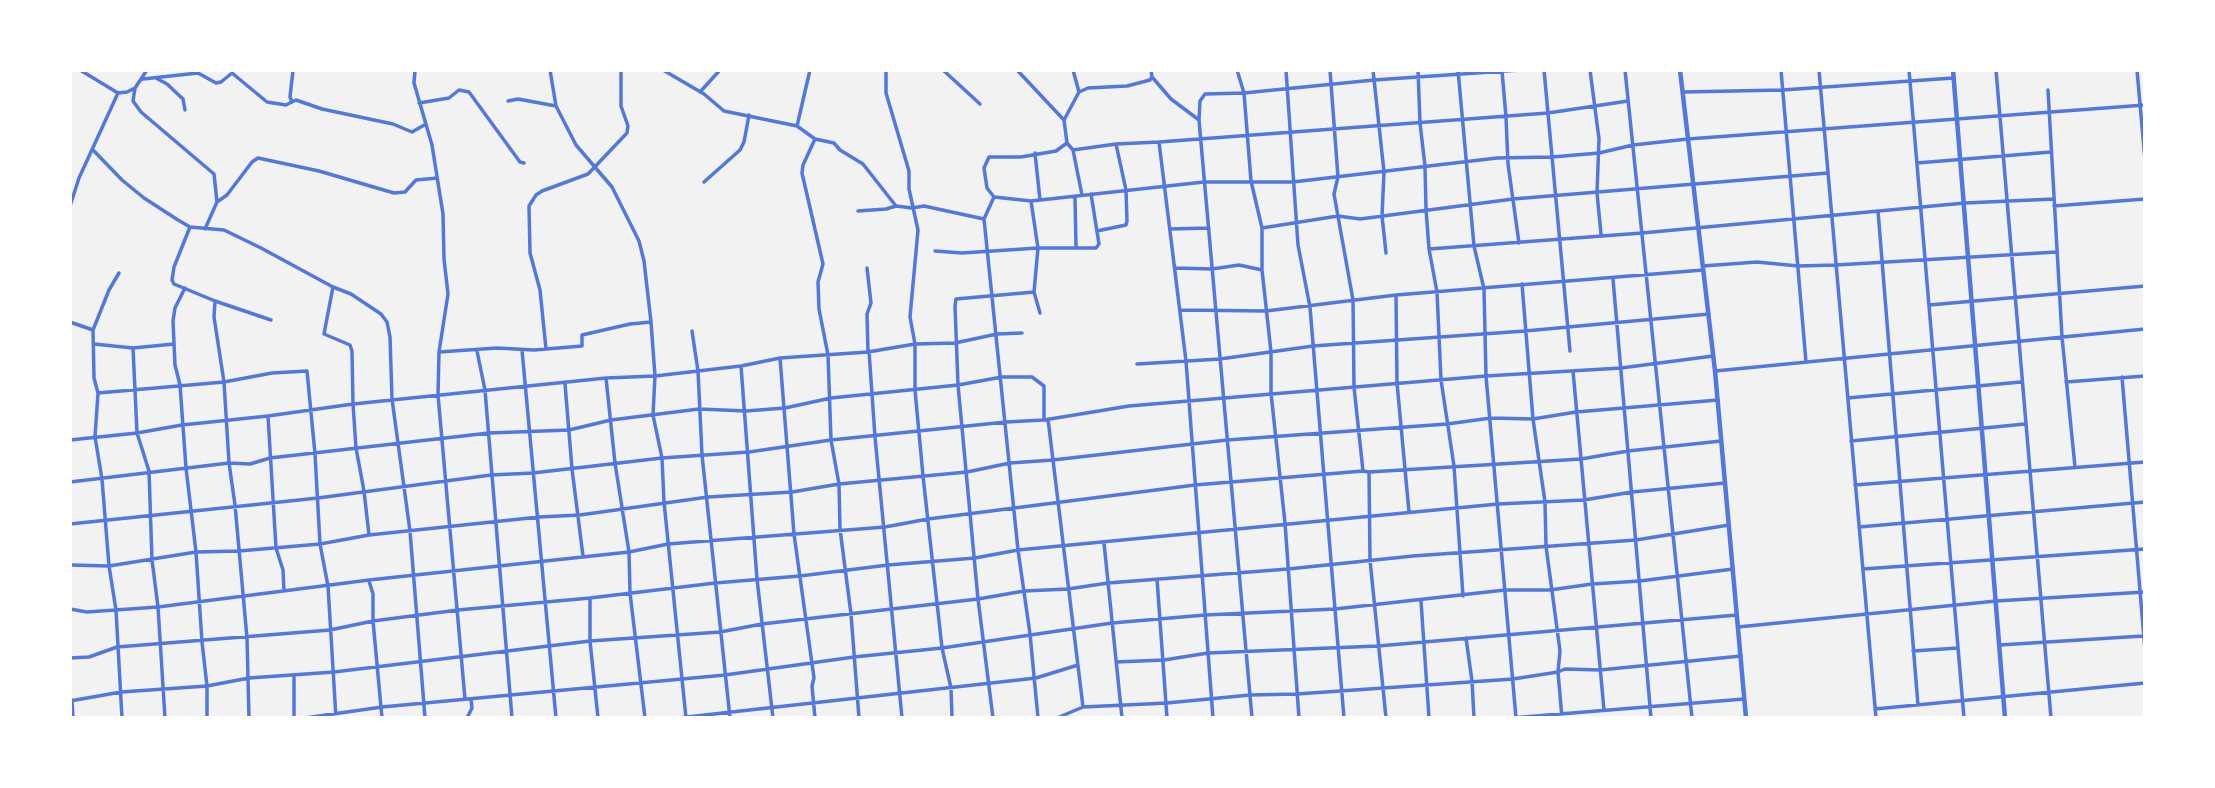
<!DOCTYPE html>
<style>
body{margin:0}
#map{position:relative;width:2215px;height:788px;overflow:hidden;background:#f2f2f2;font-family:Signika,sans-serif}
canvas{display:block}
.frame{position:absolute;inset:0;border:72px solid #fff;pointer-events:none}
</style>
<div id="map">
<canvas width="2215" height="788"></canvas>
<div class="frame"></div>
</div>
<script>
const ctx = document.querySelector('canvas').getContext('2d');
ctx.lineJoin = 'round';
const toPath = rows => new Path2D(rows.map(r => 'M' + r).join(''));
function stroke(path, color, width, dash) { ctx.strokeStyle = color; ctx.lineWidth = width; ctx.lineCap = dash ? 'butt' : 'round'; ctx.setLineDash(dash || []); ctx.stroke(path); }
stroke(toPath([
 [80,70,118,93,127,92,135,88],
 [147,70,135,88,133,101,141,112,214,174,217,202,205,229],
 [415,70,414,83,432,145,443,214,444,259,448,294,439,352,438,395,465,699],
 [550,70,556,106],
 [663,70,704,94,724,111,797,126,815,139,834,143,840,150,863,164,896,206],
 [886,70,886,93,909,171,909,189,918,230,910,317,915,344,915,390,923,476,942,648,951,688,952,718],
 [943,70,980,104],
 [1017,70,1063,119],
 [1073,70,1079,92,1064,120,1067,143,1073,150,1082,195],
 [1237,70,1244,93,1205,94,1200,101,1199,120,1252,718],
 [1286,70,1298,245,1310,307,1344,718],
 [1330,70,1338,177,1334,194,1353,300,1354,387,1363,471,1369,472,1370,560,1386,718],
 [1373,70,1384,172,1382,216,1386,253],
 [1418,70,1420,123,1425,166,1426,209,1429,249,1437,292,1441,380,1454,466,1463,596],
 [1458,70,1474,246,1484,289,1486,376,1516,718],
 [1544,70,1570,351],
 [1590,70,1599,139,1597,193,1601,234],
 [1625,70,1692,718],
 [1781,70,1806,362],
 [1819,70,1876,718],
 [1909,70,1964,718],
 [1996,70,2051,718],
 [2137,70,2145,160],
 [1502,71,1506,117,1508,164,1519,243],
 [1152,77,1171,99,1199,120],
 [156,78,167,84,183,99,185,110],
 [143,79,198,73,216,83,221,82,232,73,267,102,286,105,296,100,322,109,393,124,412,132,426,124],
 [2048,90,2062,337,2075,467],
 [700,92,720,70],
 [1079,92,1088,88,1127,86,1150,80,1152,77,1151,70],
 [1683,92,1783,90,1953,78],
 [508,101,518,99,556,106,576,145,612,187,639,241,644,261,651,322,655,376,653,415,662,458,664,502,686,718],
 [292,102,290,97,293,70],
 [419,103,449,98,459,90,469,92,520,162,524,163],
 [797,126,810,70],
 [815,139,803,165,802,173,823,264,818,282,819,309,828,355,831,440,839,484,840,529,851,614,859,718],
 [1159,142,1186,361,1213,718],
 [1067,143,1056,151,1021,157,989,157,984,168,987,188,994,197,1031,201,1204,182,1293,182,1497,158,1552,157,1599,153,1633,145,1688,139,2145,105],
 [93,150,122,180,144,198,178,220,190,227,224,230,261,248,333,287,351,294,381,314,387,322,390,337,392,399,410,531,425,718],
 [1073,150,1116,144,1159,142,1548,113,1628,101],
 [1035,153,1040,200],
 [1917,163,2051,152],
 [704,182,740,150,744,142,749,115],
 [994,197,984,219,1018,550,1030,634,1038,718],
 [1075,197,1076,247],
 [1031,201,1038,248,1034,292,1040,313],
 [217,202,227,195,252,162,258,158,319,171,394,193,405,192,416,180,437,178],
 [70,206,79,178,118,93],
 [2054,206,2145,199],
 [858,211,886,209,896,206,912,208,924,206,984,219],
 [1878,211,1918,705],
 [190,227,174,267,172,280,174,284,215,301,214,317,224,382,229,463,235,505,247,638,249,718],
 [1262,228,1338,216,1360,219,1513,199,1828,173],
 [1170,229,1209,228],
 [1097,231,1126,225,1127,221,1126,190,1116,144],
 [1429,249,1642,233,1965,203,2054,199],
 [935,251,962,253,1038,248,1096,248,1099,244,1091,194],
 [1703,266,1757,262,1798,266,1836,265,2057,252],
 [867,268,871,303,867,314,868,352],
 [1175,268,1212,269,1239,265,1262,270],
 [1613,279,1651,718],
 [1522,284,1533,419,1545,502,1546,546,1560,651,1558,672,1562,718],
 [333,287,324,334,350,345,352,351,353,404,356,448,364,491,369,535],
 [185,288,175,308,173,321,175,365,180,385,186,468,196,552,202,642,207,686,207,718],
 [1396,295,1397,383,1409,512],
 [215,301,271,320],
 [1929,305,2145,286],
 [1180,310,1266,311,1396,295,1703,270],
 [70,322,93,330,94,378,98,393,95,437,102,479,109,566,116,610,122,718],
 [93,330,109,290,119,273],
 [692,331,698,371,702,455,730,718],
 [94,344,133,348,174,344],
 [133,348,137,433,149,471,152,560,158,607,165,718],
 [546,349,540,290,530,253,529,206,536,195,542,191,588,174,627,133,628,126,621,106,621,70],
 [522,350,556,718],
 [477,351,485,390,512,718],
 [869,351,875,437,902,718],
 [439,352,497,348,534,350,582,346,582,335,630,324,651,322],
 [780,358,794,534,814,678,812,686,815,718],
 [1137,364,1220,359,1313,346,1525,331,1709,314],
 [741,366,757,579,773,718],
 [1573,371,1604,710],
 [1715,371,2145,329],
 [2122,377,2145,650],
 [606,378,615,463,629,552,630,593,645,718],
 [2066,382,2145,376],
 [565,384,572,469,583,556],
 [98,393,224,382,272,373,307,371,315,454,320,544,328,586,336,718],
 [1848,398,2021,382],
 [268,416,276,548,283,570,284,591],
 [1048,419,1083,707],
 [70,440,137,433,182,425,268,416,353,404,606,378,655,376,741,366,780,358,868,352,915,344,955,343,997,334,1022,333],
 [1851,441,2025,424],
 [1369,472,1581,459,1628,451,1721,441],
 [70,482,229,463,250,464,270,458,489,433,569,430,611,420,699,409,746,411,785,408,831,398,958,385,1002,377,1032,377,1044,386,1044,419],
 [1855,485,2145,462],
 [70,524,318,498,491,475,533,473,662,458,749,452,831,440,1006,422,1044,420,1129,406,1486,376,1621,368,1713,356],
 [1859,527,2145,502],
 [1104,543,1122,718],
 [70,565,109,566,196,552,239,551,320,544,369,535,539,517,580,515,708,497,792,492,839,484,967,472,1010,463,1053,460,1227,440,1447,424,1491,418,1533,419,1576,412,1718,400],
 [1863,569,2145,549],
 [1157,579,1167,718],
 [369,581,373,594,373,621,382,718],
 [590,598,590,641,598,718],
 [1421,601,1429,718],
 [70,609,87,612,158,607,369,580,629,552,668,544,885,527,928,519,1195,485,1363,471],
 [1738,627,1996,601,2145,592],
 [1466,638,1472,681,1474,718],
 [2000,645,2143,636],
 [1913,651,1958,648],
 [70,658,89,657,117,647,330,630,373,621,458,610,590,598,715,583,800,576,888,565,975,558,1018,550,1498,504,1584,500,1632,492,1725,483],
 [1116,662,1164,660,1208,653,1378,646,1737,615],
 [294,676,294,718],
 [72,700,73,718],
 [70,701,121,692,207,686,249,678,334,672,590,641,720,632,762,624,978,599,1024,591,1068,589,1108,583,1288,569,1413,556,1636,540,1729,525],
 [1875,709,2145,683],
 [305,718,382,707,725,675,854,657,942,648,1112,623,1205,615,1335,609,1505,590,1550,590,1592,584,1640,581,1733,569],
 [467,718,472,708,471,699],
 [678,718,1036,678,1078,665],
 [993,718,978,599,958,385,955,306,956,299,1034,292],
 [1039,718,1057,718,1083,707,1167,703,1250,695,1297,694,1513,679,1558,672,1565,669,1600,670,1741,656],
 [1299,718,1285,523,1271,393,1271,352,1262,270,1262,228,1251,181,1244,93,1374,80,1520,70],
 [1511,718,1744,699]
]), '#5277de', 3.5);
stroke(toPath([
 [1680,70,1715,371,1746,718],
 [1953,70,2005,718]
]), '#5277de', 4.5);
</script>
